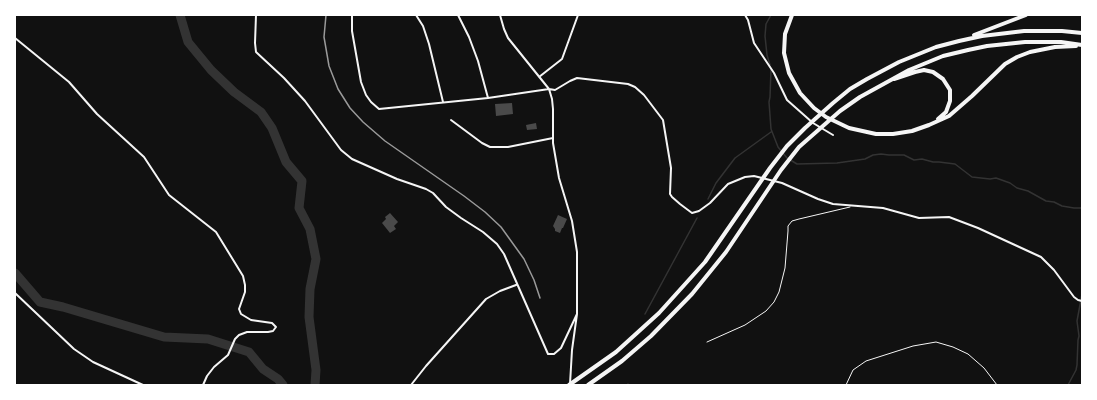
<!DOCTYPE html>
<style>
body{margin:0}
#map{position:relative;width:1097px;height:400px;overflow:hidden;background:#111;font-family:"Varela Round",sans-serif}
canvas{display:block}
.frame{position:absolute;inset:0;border:16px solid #fff;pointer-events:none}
</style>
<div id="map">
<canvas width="1097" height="400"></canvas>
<div class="frame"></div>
</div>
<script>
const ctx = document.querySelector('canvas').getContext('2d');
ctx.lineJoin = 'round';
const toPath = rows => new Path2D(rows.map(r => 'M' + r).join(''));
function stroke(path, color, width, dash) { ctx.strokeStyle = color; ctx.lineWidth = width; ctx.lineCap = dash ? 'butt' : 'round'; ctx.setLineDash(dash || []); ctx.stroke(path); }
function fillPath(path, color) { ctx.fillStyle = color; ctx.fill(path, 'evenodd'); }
stroke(toPath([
 [770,65,767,55,765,36,766,24,771,15],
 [771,69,770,97,769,102,771,129,778,147,787,158,797,164,837,163,865,159,873,155,881,154,889,155,904,155,914,160,922,159,933,162,939,162,955,164,972,177,990,179,996,178,1010,183,1017,188,1028,191,1046,201,1054,202,1062,206,1074,208,1082,208],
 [708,199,716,183,735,158,771,132],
 [645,314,697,218],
 [627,385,628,384],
 [1068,385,1076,370,1077,365,1078,340,1079,336,1077,321,1082,294]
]), '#333', 1.5);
stroke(toPath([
 [180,15,188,42,211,70,234,92,261,112,272,128,286,162,302,181,299,208,310,229,316,259,310,289,309,317,316,370,315,385],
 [15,273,40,302,63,307,164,337,208,339,249,352,263,369,278,379,283,385]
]), '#333', 9);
fillPath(toPath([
 [512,103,513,114,496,116,495,104],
 [536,123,537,129,527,130,526,125],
 [390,213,398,222,394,226,396,229,390,233,382,223,386,219,385,217],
 [558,215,567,219,563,228,562,228,560,233,555,231,555,229,553,226]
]), '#4a4a4a');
stroke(toPath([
 [707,342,745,325,766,311,774,302,779,292,785,268,788,231,788,226,792,221,799,219,850,207],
 [846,385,853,370,866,361,913,346,936,342,953,347,968,354,984,368,997,385]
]), '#f5f5f5', 1);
stroke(toPath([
 [256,15,255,43,256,52,284,78,305,101,341,150,352,159,397,179,426,189,433,193,446,207,461,218,483,232,497,244,504,254,548,354,554,354,561,348,577,314],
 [352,15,352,31,361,82,366,95,371,102,379,109,488,98,549,89,555,90,570,81,577,78,628,84,635,87,644,95,663,120,671,168,670,194,672,197,680,204,692,213,699,211,710,203,728,184,745,177,754,176,782,183,818,199,833,204,883,208,919,218,949,217,978,228,1041,257,1054,270,1074,297,1078,300,1082,301],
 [416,15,423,26,429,44,443,102],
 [458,15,469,37,478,61,488,98],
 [500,15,504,29,508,38,549,89,552,99,553,109,553,143,559,178,572,221,577,252,577,314,572,350,570,384],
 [745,15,748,20,754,43,774,73,787,100,813,123,833,135],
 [15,38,69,82,97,114,144,157,169,195,216,232,243,276,245,285,245,292,239,309,241,314,251,320,272,323,276,327,273,331,268,332,247,332,239,335,235,339,228,355,214,367,207,376,203,385],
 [539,77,562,59,578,15],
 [451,120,482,143,490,147,508,147,553,138],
 [15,293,74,349,93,362,143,385],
 [411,385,426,366,486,299,500,291,516,285]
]), '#f5f5f5', 2);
stroke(toPath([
 [792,15,785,34,784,53,789,73,800,93,814,108,826,117,849,128,876,134,893,134,912,131,929,125,949,116,972,96,1005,64,1017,57,1030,52,1055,47,1076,46],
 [974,35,1026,15],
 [894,79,915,72,924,70,933,72,943,79,950,90,950,101,946,112,938,119],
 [569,385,616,352,659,313,705,262,770,168,787,146,805,128,833,103,850,89,867,79,899,62,936,47,959,41,982,36,1024,31,1062,31,1082,33],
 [588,385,622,361,651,336,692,294,726,252,781,170,799,147,840,111,860,97,909,70,943,56,968,50,987,46,1025,42,1061,42,1082,45]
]), '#f5f5f5', 4);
stroke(toPath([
 [326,15,324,37,329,66,338,89,350,108,363,122,385,141,464,196,485,212,501,227,524,259,534,280,540,298]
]), '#9a9a9a', 1.5);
</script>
